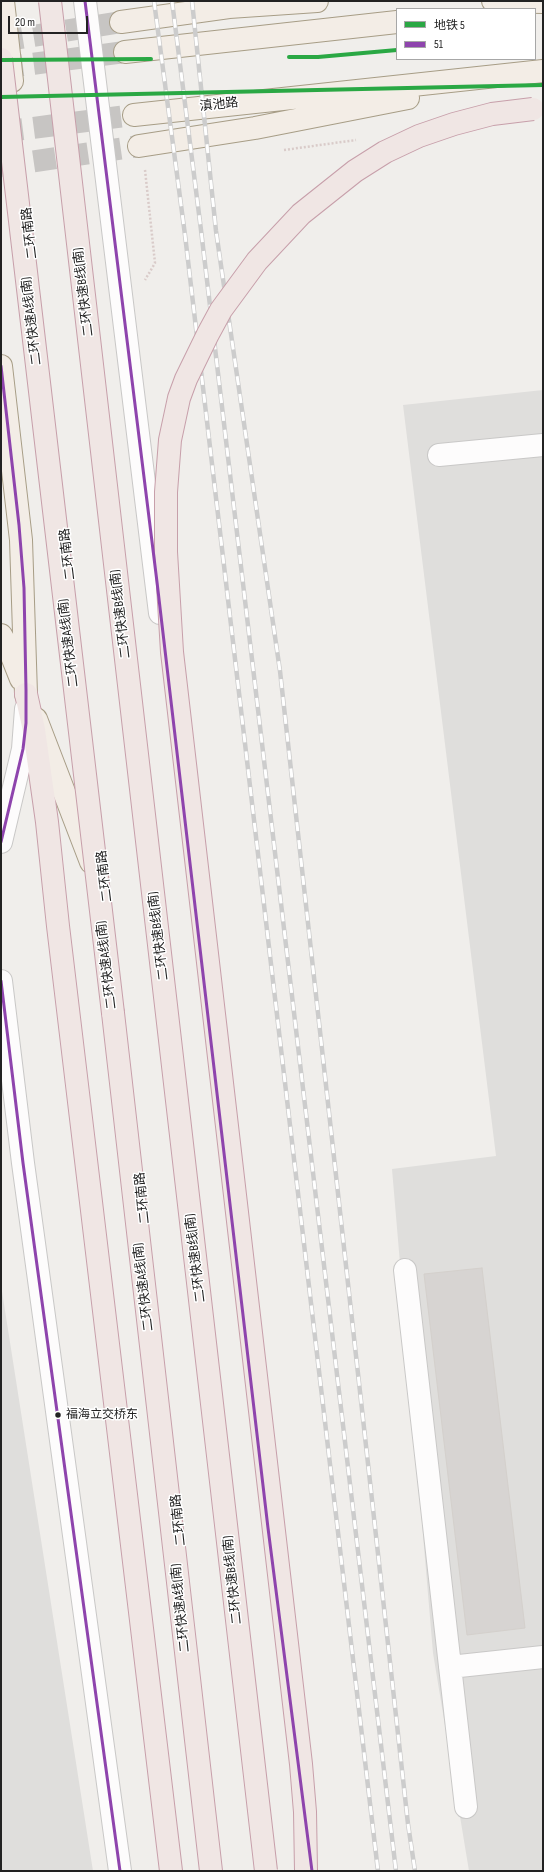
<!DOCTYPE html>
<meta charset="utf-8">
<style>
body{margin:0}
#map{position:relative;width:544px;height:1872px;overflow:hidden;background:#f0eeeb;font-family:"Sofia Sans Condensed","Noto Sans SC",sans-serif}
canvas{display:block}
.frame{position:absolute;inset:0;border:2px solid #222;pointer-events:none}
.legend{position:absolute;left:396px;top:8px;width:140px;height:52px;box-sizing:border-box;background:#fff;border:1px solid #a7a7a7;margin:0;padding:5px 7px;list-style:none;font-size:12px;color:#222}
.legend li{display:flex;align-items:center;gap:8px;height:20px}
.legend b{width:20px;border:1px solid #a7a7a7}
.scale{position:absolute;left:8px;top:16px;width:80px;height:18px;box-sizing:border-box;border:2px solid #222;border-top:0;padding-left:5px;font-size:12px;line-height:14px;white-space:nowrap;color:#222;-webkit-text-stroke:3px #fff;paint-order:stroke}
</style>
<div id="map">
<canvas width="544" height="1872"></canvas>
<div class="frame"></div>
<ul class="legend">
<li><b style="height:5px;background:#2aa844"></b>地铁 5</li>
<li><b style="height:5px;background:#8e44ad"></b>51</li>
</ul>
<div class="scale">20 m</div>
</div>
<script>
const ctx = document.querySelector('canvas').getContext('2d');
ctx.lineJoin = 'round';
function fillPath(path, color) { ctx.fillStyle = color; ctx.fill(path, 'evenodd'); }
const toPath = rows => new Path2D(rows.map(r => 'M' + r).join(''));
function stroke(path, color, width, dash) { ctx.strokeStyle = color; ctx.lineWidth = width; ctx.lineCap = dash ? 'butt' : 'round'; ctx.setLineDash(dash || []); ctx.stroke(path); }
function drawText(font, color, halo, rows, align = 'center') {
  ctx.font = font + ' "Sofia Sans Condensed","Noto Sans SC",sans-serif'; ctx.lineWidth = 3; ctx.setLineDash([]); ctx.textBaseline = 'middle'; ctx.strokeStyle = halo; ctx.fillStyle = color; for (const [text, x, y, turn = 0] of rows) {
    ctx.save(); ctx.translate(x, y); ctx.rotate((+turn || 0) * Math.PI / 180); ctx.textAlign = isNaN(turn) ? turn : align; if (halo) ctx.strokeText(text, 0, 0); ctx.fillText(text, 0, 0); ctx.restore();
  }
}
fillPath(toPath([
 [543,390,543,1871,469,1871,433,1653,392,1169,496,1156,403,405],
 [1,1285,93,1871,1,1871]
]), '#dfdedc');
const building = toPath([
 [482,1268,525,1628,467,1635,424,1274,482,1268]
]);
fillPath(building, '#d7d4d2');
stroke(building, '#d4d0cc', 1);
stroke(toPath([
 [1,41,121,22],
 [1,68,125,52],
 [1,132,134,115],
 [1,166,139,146]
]), '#c7c5c3', 22, [22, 11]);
const minor = toPath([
 [85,1,160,613],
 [439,455,543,445],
 [1,842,23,749,26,709],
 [1,981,23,1163,120,1871],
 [405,1270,466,1807],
 [450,1667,543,1657]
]);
const primary = toPath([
 [3,1,12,81],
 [493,1,543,2],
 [121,22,229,7,317,1],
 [125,52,397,22],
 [134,115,543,71],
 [139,146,255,128,408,98],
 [1,366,21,540,26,694],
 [1,635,9,649,21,679],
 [36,719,91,862]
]);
const trunk = toPath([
 [26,694,34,730,47,822,58,926,171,1871],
 [113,1013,211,1871]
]);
stroke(minor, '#c9c8c7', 24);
stroke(primary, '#a79d86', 24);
stroke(trunk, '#c79faa', 24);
stroke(toPath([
 [284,150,356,140],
 [145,170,155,263,145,280]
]), '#d9cbc9', 2.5, [2, 2]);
stroke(minor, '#fdfcfc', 22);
stroke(primary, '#f3ede6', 22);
stroke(trunk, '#f0e6e4', 22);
const rail = toPath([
 [154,1,185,235,378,1871],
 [172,1,201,230,396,1871],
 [192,1,216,231,280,671,408,1824,415,1871]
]);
stroke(rail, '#ccc', 4.5);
stroke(rail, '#fff', 3, [9]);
const trunkBridge = toPath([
 [50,1,266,1871],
 [1,59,113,1013],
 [306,1871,305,1812,301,1764,172,652,166,552,166,492,170,440,179,398,186,379,208,334,221,310,257,261,301,214,355,171,385,152,419,136,454,124,492,114,533,109]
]);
stroke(trunkBridge, '#c79faa', 24, []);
stroke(trunkBridge, '#f0e6e4', 22);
stroke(toPath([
 [85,1,157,582,268,1528,312,1871],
 [1,366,19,525,24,588,26,690,26,723,23,749,1,842],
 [1,981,23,1163,120,1871]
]), '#8e44ad', 3);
stroke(toPath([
 [289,57,318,57,397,50],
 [1,60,151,59],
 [1,97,543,85]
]), '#2aa844', 4);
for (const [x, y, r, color] of [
 [58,1415,3.5,"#222"]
]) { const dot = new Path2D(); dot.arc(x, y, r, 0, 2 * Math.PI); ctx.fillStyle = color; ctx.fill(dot); stroke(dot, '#fff', 1.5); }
drawText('12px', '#222', '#fff', [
 ["福海立交桥东",66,1415]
], 'left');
drawText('13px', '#222', '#fff', [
 ["滇池路",219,105,-6],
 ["二环南路",30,233,-97],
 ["二环快速B线(南)",84,292,-97],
 ["二环快速A线(南)",32,321,-97],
 ["二环南路",68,554,-97],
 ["二环快速B线(南)",121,614,-97],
 ["二环快速A线(南)",69,643,-97],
 ["二环南路",105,876,-97],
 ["二环快速B线(南)",159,936,-97],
 ["二环快速A线(南)",107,965,-97],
 ["二环南路",143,1198,-96],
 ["二环快速B线(南)",196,1258,-97],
 ["二环快速A线(南)",144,1287,-97],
 ["二环南路",179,1520,-96],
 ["二环快速B线(南)",233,1580,-96],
 ["二环快速A线(南)",181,1608,-96]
]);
</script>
